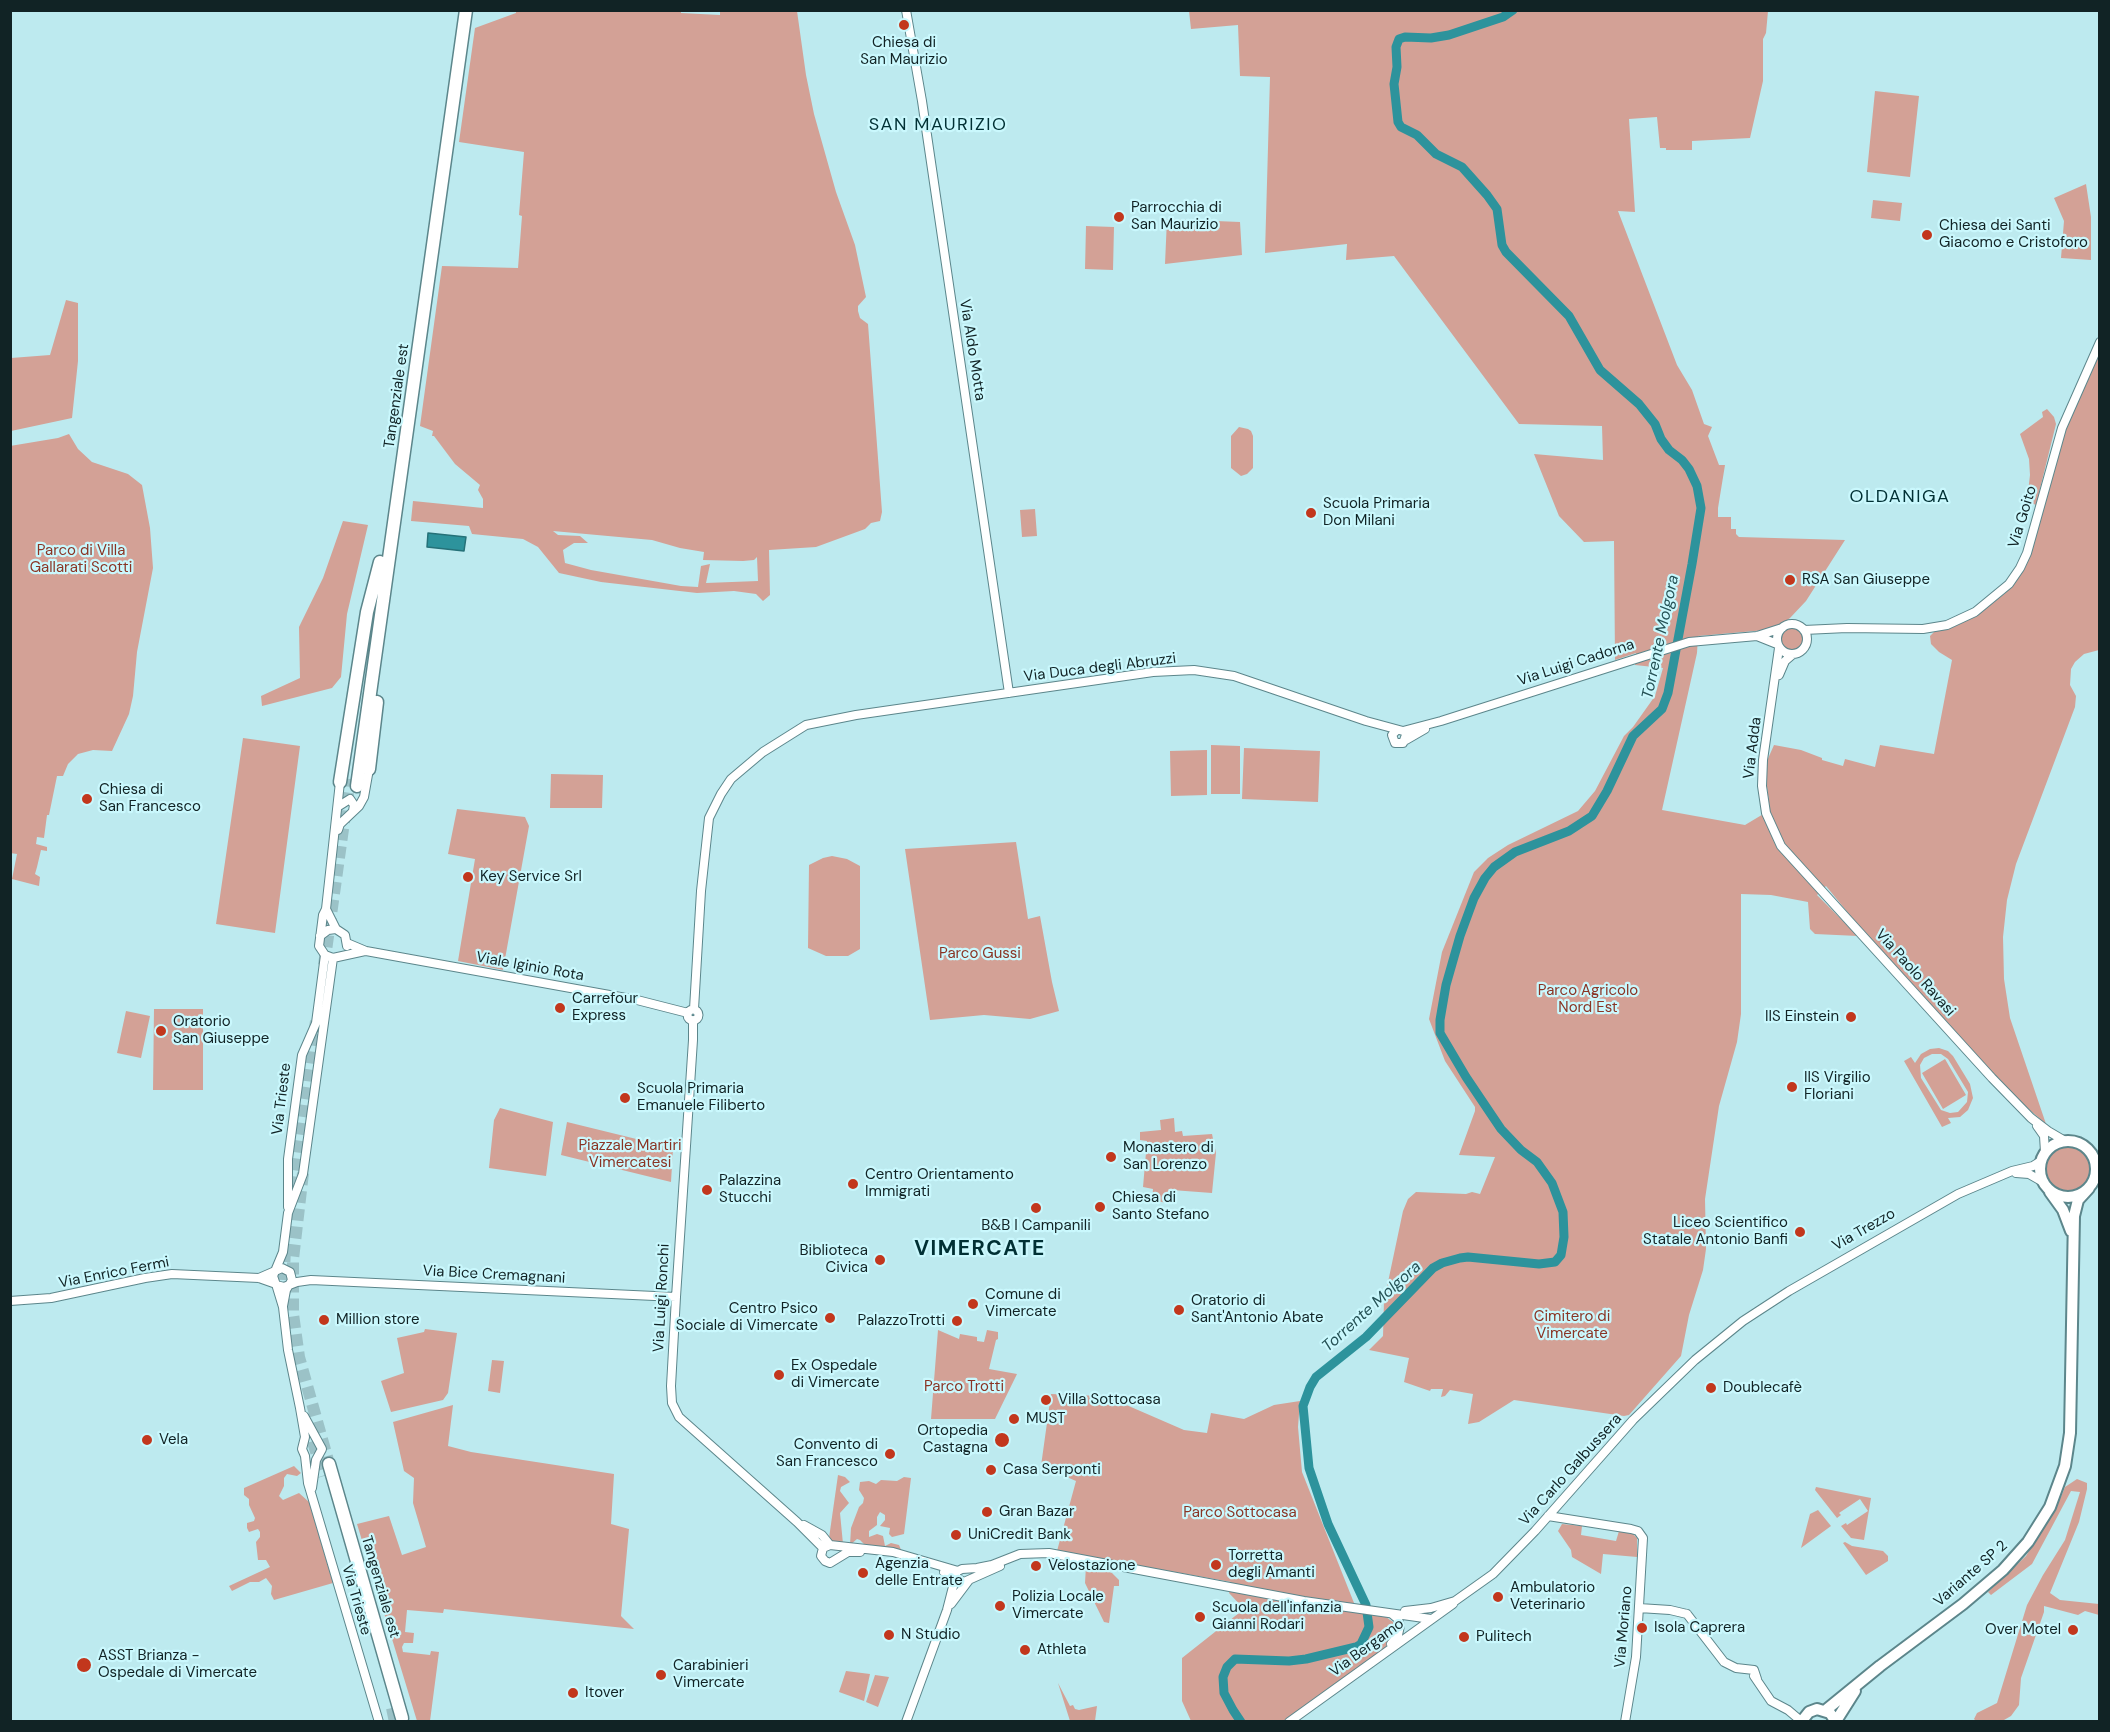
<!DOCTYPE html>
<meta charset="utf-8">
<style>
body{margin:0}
#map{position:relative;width:2110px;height:1732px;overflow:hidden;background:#bdeaef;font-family:"DM Sans",sans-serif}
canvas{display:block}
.frame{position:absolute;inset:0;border:12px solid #112325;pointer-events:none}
</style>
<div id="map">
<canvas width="2110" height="1732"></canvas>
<div class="frame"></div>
</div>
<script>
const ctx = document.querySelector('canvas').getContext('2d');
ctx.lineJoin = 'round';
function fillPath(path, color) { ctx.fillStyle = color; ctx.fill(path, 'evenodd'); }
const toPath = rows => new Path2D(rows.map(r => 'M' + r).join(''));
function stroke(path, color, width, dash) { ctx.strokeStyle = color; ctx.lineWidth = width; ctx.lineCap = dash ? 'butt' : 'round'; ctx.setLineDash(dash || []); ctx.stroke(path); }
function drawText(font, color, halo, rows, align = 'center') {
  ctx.font = font + ' "DM Sans",sans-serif'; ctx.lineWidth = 4.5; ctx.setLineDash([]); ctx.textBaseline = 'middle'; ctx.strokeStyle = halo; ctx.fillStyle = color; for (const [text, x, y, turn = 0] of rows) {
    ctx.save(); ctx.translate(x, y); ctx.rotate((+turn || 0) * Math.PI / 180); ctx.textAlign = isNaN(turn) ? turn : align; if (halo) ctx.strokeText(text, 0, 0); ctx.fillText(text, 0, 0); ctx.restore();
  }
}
fillPath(toPath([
 [681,11,681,13,720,15,720,11,797,11,806,75,814,114,836,192,855,245,866,297,858,306,858,311,860,318,868,324,882,512,880,521,871,523,865,529,816,547,769,550,770,595,763,601,756,594,734,591,697,593,601,582,559,573,538,547,523,539,472,534,469,526,411,521,413,501,483,508,483,499,478,490,480,485,455,464,434,436,432,436,433,431,420,426,442,266,518,268,522,216,519,215,524,152,459,142,475,28,516,13,516,11],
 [553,531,652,540,680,548,704,552,703,560,743,561,754,560,757,557,758,581,706,583,710,564,701,566,698,587,681,586,591,570,565,563,563,550,574,543,588,543,580,536,558,535],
 [1189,11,1768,11,1766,33,1763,39,1763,81,1750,138,1692,141,1692,150,1666,150,1666,148,1660,148,1657,117,1629,119,1635,212,1618,211,1677,365,1692,390,1704,424,1712,427,1708,436,1719,465,1725,465,1718,508,1718,517,1731,517,1731,529,1736,529,1736,534,1739,537,1845,540,1806,601,1790,618,1780,625,1766,630,1698,636,1697,653,1662,810,1745,825,1770,810,1766,779,1766,763,1774,745,1801,750,1822,758,1822,760,1843,766,1845,759,1875,767,1880,745,1934,754,1952,660,1939,652,1931,644,1930,636,1934,632,1953,627,1977,615,2004,594,2019,577,2032,550,2067,426,2099,351,2099,650,2084,654,2075,662,2071,669,2070,685,2076,696,2075,707,2016,864,2007,900,2003,937,2004,979,2010,1018,2046,1124,2010,1093,1853,919,1826,886,1817,895,1858,936,1815,934,1810,929,1808,902,1771,895,1741,894,1741,1014,1737,1042,1719,1106,1705,1199,1706,1249,1703,1270,1689,1315,1681,1356,1629,1415,1624,1416,1514,1400,1479,1422,1468,1424,1473,1394,1450,1390,1445,1396,1441,1397,1443,1389,1431,1389,1430,1391,1404,1382,1409,1358,1369,1350,1383,1336,1384,1301,1403,1211,1408,1199,1416,1192,1466,1194,1472,1192,1480,1194,1495,1157,1459,1155,1475,1111,1475,1107,1445,1061,1429,1019,1442,952,1474,872,1488,858,1508,845,1578,811,1595,791,1624,736,1633,727,1655,696,1663,668,1635,665,1636,653,1615,660,1614,541,1584,542,1559,516,1534,454,1603,460,1602,426,1519,424,1394,256,1346,260,1347,244,1265,253,1270,77,1240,76,1238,25,1191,29],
 [1875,91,1919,96,1910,177,1867,172],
 [2086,184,2091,217,2091,260,2061,258,2064,221,2054,198],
 [1873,200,1902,203,1900,221,1871,218],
 [1167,219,1240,222,1242,255,1165,264],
 [1086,226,1114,227,1113,270,1085,269],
 [66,300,78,303,78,361,72,418,11,431,11,358,50,355],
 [2047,409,2054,417,2056,424,2036,505,2027,501,2030,475,2029,459,2020,434,2043,417,2042,412],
 [1239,427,1248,429,1251,431,1253,436,1253,468,1247,474,1241,476,1231,468,1231,436],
 [69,434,78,449,92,462,128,474,142,485,150,528,153,568,137,652,133,696,129,714,112,751,93,750,78,754,68,764,63,776,57,776,49,815,47,815,44,838,37,837,36,844,47,847,47,851,41,850,37,867,35,874,40,877,39,886,12,879,17,854,10,853,10,446,58,438],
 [1035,509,1037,536,1022,537,1020,510],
 [343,521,368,525,347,614,341,677,332,688,262,706,261,696,300,678,299,627,323,578],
 '1779 639a12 12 0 1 1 24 0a12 12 0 1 1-24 0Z',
 [243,738,300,746,275,933,216,924],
 [1211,745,1240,746,1240,794,1211,794],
 [1244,748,1320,751,1318,802,1242,799],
 [1207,750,1207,795,1171,796,1170,751],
 [551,774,603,775,602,808,550,808],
 [457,809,525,817,529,826,503,970,458,961,475,859,448,854],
 [1016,842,1028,919,1040,916,1052,982,1059,1011,1030,1019,984,1015,930,1020,905,849],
 [832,856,847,859,860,866,860,949,848,956,826,956,808,948,809,865,823,858],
 [154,1009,203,1009,203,1090,153,1090],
 [126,1011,150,1016,141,1058,117,1053],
 [1939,1048,1948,1051,1953,1056,1970,1084,1973,1098,1968,1110,1960,1117,1948,1118,1951,1123,1942,1127,1904,1061,1911,1057,1915,1063,1921,1054,1930,1049],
 [1932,1054,1941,1054,1948,1059,1968,1092,1967,1102,1958,1112,1950,1113,1941,1110,1921,1078,1920,1065,1924,1058],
 [1945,1059,1966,1095,1943,1109,1922,1073],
 [500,1108,553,1122,546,1176,489,1168,494,1120],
 [1174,1118,1175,1132,1182,1131,1183,1136,1212,1134,1216,1153,1212,1193,1172,1190,1171,1203,1152,1201,1153,1189,1143,1187,1147,1141,1140,1140,1140,1132,1161,1130,1160,1120],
 [567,1122,673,1148,671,1182,561,1155],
 '2044 1170a24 24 0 1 1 48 0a24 24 0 1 1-48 0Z',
 [425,1329,457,1333,448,1393,443,1400,391,1412,381,1381,404,1373,397,1338,424,1332],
 [938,1330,959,1339,960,1334,977,1337,977,1341,984,1342,987,1330,998,1332,998,1339,996,1340,989,1369,1017,1374,995,1419,931,1419],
 [492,1360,504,1361,500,1393,488,1391],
 [1051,1394,1101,1396,1101,1394,1184,1430,1207,1433,1211,1413,1244,1419,1274,1405,1300,1401,1298,1427,1302,1472,1358,1613,1385,1616,1390,1620,1397,1624,1394,1637,1383,1650,1284,1721,1191,1721,1182,1701,1182,1658,1244,1609,1229,1593,1231,1582,1057,1551,1076,1481,1041,1466],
 [453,1405,448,1446,471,1452,614,1474,611,1524,629,1529,621,1616,634,1629,444,1609,443,1613,407,1610,405,1632,414,1633,413,1643,404,1643,402,1647,403,1652,430,1655,431,1651,439,1652,430,1721,417,1721,357,1524,389,1516,402,1555,426,1547,413,1503,414,1478,404,1471,393,1422],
 [294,1466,301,1473,297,1476,287,1474,284,1478,284,1486,279,1496,283,1500,299,1493,309,1502,333,1583,274,1600,271,1594,272,1586,266,1578,259,1582,250,1582,232,1591,229,1586,270,1567,266,1560,258,1560,256,1542,260,1537,260,1532,258,1529,249,1532,247,1528,247,1523,254,1521,255,1518,249,1505,249,1499,244,1495,244,1488],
 [838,1475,845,1477,850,1482,841,1487,840,1491,849,1503,840,1513,843,1544,831,1541,829,1538],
 [904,1477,911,1478,904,1534,892,1537,889,1534,890,1528,880,1526,885,1520,885,1515,880,1512,877,1517,877,1525,869,1531,869,1537,877,1534,883,1536,885,1546,891,1543,899,1545,902,1552,867,1547,860,1540,857,1539,850,1545,851,1528,859,1507,863,1503,864,1498,859,1490,860,1482,869,1481,876,1484,881,1480,897,1481],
 [2077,1479,2087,1483,2087,1489,2079,1522,2050,1593,2060,1600,2099,1604,2099,1615,2085,1611,2078,1615,2044,1606,2044,1612,2021,1678,2019,1705,2011,1716,2004,1720,1977,1722,1974,1719,1977,1713,1997,1703,2027,1605,2043,1575,2065,1540,2080,1492,2071,1491,2032,1564,1991,1595,1988,1592,2026,1556,2061,1497,2065,1487],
 [1816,1487,1871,1498,1864,1540,1851,1538,1841,1526,1846,1523,1847,1525,1868,1511,1860,1499,1839,1513,1841,1515,1837,1518,1815,1490],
 [1818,1510,1831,1526,1801,1548,1810,1514],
 [1562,1524,1582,1526,1581,1535,1616,1541,1619,1531,1633,1534,1637,1538,1637,1557,1603,1554,1601,1574,1572,1557,1571,1550,1558,1531],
 [1845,1542,1852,1546,1883,1551,1888,1556,1888,1561,1866,1575,1843,1543],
 [1086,1566,1112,1573,1119,1580,1119,1586,1114,1586,1109,1623,1104,1622,1085,1583],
 [846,1671,870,1674,864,1701,839,1692],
 [875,1675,889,1677,878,1707,866,1702],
 [1058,1683,1070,1706,1073,1705,1075,1709,1079,1710,1097,1706,1095,1721,1070,1721]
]), '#d3a196');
const water = toPath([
 [428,533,466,537,464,551,427,547,428,533]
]);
fillPath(water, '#2d939c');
stroke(water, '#257178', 1.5);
stroke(toPath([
 [1241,1722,1233,1710,1224,1693,1223,1677,1227,1667,1235,1659,1289,1661,1306,1659,1356,1647,1361,1644,1369,1627,1366,1605,1328,1524,1309,1468,1303,1406,1310,1387,1316,1377,1366,1337,1433,1268,1442,1263,1460,1258,1468,1257,1539,1264,1555,1262,1561,1255,1564,1237,1563,1212,1552,1183,1537,1162,1521,1150,1501,1129,1466,1077,1440,1033,1440,1020,1446,985,1460,936,1474,898,1485,878,1494,867,1515,852,1569,831,1592,816,1607,791,1633,736,1662,709,1668,693,1692,564,1701,508,1697,486,1689,469,1682,460,1669,450,1661,439,1655,424,1639,404,1600,370,1569,316,1506,252,1502,245,1497,209,1487,195,1462,167,1436,154,1417,135,1401,127,1398,122,1394,84,1397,67,1396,47,1399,39,1405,37,1431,38,1449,35,1503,17,1513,10]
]), '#2d939c', 9);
stroke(toPath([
 [324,965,350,779],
 [303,1173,293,1259,293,1314,299,1357,329,1464],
 [290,1206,316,1021],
 [283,1298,285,1247],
 [307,1424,324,1476],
 [392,1708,395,1722]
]), '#9bc2c7', 12, [12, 6]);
const minor = toPath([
 [906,10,922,101,1009,693],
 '1777 639a15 15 0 1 1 30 0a15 15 0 1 1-30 0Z',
 [1804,630,1847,628,1923,629,1947,625,1975,612,2009,584,2020,568,2027,553,2062,428,2100,342],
 [1757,636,1777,644],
 [1779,648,1763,760,1762,786,1766,813,1781,846,1992,1078,2031,1118,2048,1131,2065,1141],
 [1779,675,1785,661,1792,655],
 [1397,730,1392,735,1395,743,1403,743,1406,735],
 [1406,740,1425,729],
 [340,782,326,909,323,915,319,946,325,955,333,958,365,951],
 [339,806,350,799,354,805,353,811],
 [338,830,340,824,359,806,364,797,369,769],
 [326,909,336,929],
 [320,936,328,930,336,929,345,935,347,946],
 [347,943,366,951,637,1000,688,1013],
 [333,958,303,1174,288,1213,283,1252,273,1276,276,1285,284,1287,297,1282,311,1280,676,1297],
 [694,1009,701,891,709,818,721,794,731,779,763,752,806,725,856,715,1153,672,1194,670,1234,676,1366,721,1403,731,1441,721,1689,642,1757,636,1782,628],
 '687.5 1015a5.5 5.5 0 1 1 11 0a5.5 5.5 0 1 1-11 0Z',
 [693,1020,693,1040,676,1297,671,1386,672,1403,679,1417,797,1522,823,1548],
 [2037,1126,2044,1136,2045,1152],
 [2016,1173,2029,1174,2043,1182],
 [288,1207,288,1159,302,1055,316,1023,325,955],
 [259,1278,282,1268,290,1272,292,1280,286,1290,283,1306],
 [10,1301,51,1298,145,1278,172,1274,259,1278,276,1284,283,1307,288,1350,300,1408,305,1437,302,1449,305,1456,308,1483,379,1722],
 [304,1416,322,1449,316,1460,312,1488],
 [1548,1516,1631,1529,1638,1531,1643,1538,1636,1657,1625,1722],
 [804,1525,822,1535,830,1545],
 [823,1548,830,1545,893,1552,958,1571,962,1569,977,1568,992,1565,1020,1554,1049,1553,1304,1601,1431,1619],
 [823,1548,821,1556,825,1561,830,1563,848,1552,860,1552],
 [944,1572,964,1582,1000,1566],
 [951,1604,969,1580],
 [1639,1608,1670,1610,1687,1614],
 [1405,1611,1431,1608,1455,1601,1493,1574,1535,1531,1633,1420,1695,1360,1743,1321,1789,1291,1958,1194,2012,1171,2033,1166,2041,1161],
 [1687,1614,1724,1662,1736,1668,1754,1670,1757,1679],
 [1391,1644,1398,1635,1400,1626,1398,1619,1392,1614],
 [1754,1676,1771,1701,1788,1710,1801,1721],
 [906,1722,947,1610,956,1575],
 [1289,1722,1453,1604]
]);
const major = toPath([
 '2040 1169a28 28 0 1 1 56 0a28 28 0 1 1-56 0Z',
 [2050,1192,2063,1210,2071,1231],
 [1826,1710,1880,1666,1963,1604,2003,1570,2028,1542,2050,1507,2065,1466,2070,1433,2074,1216,2078,1200,2089,1188],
 [1836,1721,1855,1691],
 [1801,1722,1809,1712,1817,1709,1830,1713,1836,1722]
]);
const highway = toPath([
 [369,769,377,702],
 [340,782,367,612,380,562],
 [357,786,466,10],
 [329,1464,402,1718]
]);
stroke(minor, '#5c868b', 10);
stroke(major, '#5c868b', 14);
stroke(highway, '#5c868b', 15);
stroke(minor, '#fff', 8);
stroke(major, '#fff', 10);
stroke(highway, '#fff', 12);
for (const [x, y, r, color] of [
 [904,25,6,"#c2371d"],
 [1119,217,6,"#c2371d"],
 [1927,235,6,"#c2371d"],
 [1311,513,6,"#c2371d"],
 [1790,580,6,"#c2371d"],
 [87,799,6,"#c2371d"],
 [468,877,6,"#c2371d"],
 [560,1008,6,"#c2371d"],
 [1851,1017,6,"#c2371d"],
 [161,1031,6,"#c2371d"],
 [1792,1087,6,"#c2371d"],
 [625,1098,6,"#c2371d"],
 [1111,1157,6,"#c2371d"],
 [853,1184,6,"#c2371d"],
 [707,1190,6,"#c2371d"],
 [1100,1207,6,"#c2371d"],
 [1036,1208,6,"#c2371d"],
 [1800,1232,6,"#c2371d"],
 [880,1260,6,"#c2371d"],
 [973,1304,6,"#c2371d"],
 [1179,1310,6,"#c2371d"],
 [830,1318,6,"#c2371d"],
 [324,1320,6,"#c2371d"],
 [957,1321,6,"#c2371d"],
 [779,1375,6,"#c2371d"],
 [1711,1388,6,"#c2371d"],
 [1046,1400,6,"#c2371d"],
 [1014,1419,6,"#c2371d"],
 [147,1440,6,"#c2371d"],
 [1002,1440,8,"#c2371d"],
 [890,1454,6,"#c2371d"],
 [991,1470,6,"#c2371d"],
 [987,1512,6,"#c2371d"],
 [956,1535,6,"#c2371d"],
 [1216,1565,6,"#c2371d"],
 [1036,1566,6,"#c2371d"],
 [863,1573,6,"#c2371d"],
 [1498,1597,6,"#c2371d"],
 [1000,1606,6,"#c2371d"],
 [1200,1617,6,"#c2371d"],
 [1642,1628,6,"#c2371d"],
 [2073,1630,6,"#c2371d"],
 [889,1635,6,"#c2371d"],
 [1464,1637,6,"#c2371d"],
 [1025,1650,6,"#c2371d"],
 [84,1665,8,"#c2371d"],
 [661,1675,6,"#c2371d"],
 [573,1693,6,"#c2371d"]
]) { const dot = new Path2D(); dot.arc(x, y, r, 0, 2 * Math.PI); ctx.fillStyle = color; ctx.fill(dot); stroke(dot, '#caf8fd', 2); }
drawText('15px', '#112325', '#caf8fd', [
 ["Chiesa di",904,43,"center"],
 ["San Maurizio",904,60,"center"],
 ["Parrocchia di",1131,208],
 ["San Maurizio",1131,225],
 ["Chiesa dei Santi",1939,226],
 ["Giacomo e Cristoforo",1939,243],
 ["Scuola Primaria",1323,504],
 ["Don Milani",1323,521],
 ["RSA San Giuseppe",1802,580],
 ["Chiesa di",99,790],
 ["San Francesco",99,807],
 ["Key Service Srl",480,877],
 ["Carrefour",572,999],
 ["Express",572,1016],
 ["IIS Einstein",1839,1017,"right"],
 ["Oratorio",173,1022],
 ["San Giuseppe",173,1039],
 ["IIS Virgilio",1804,1078],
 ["Floriani",1804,1095],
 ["Scuola Primaria",637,1089],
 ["Emanuele Filiberto",637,1106],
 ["Monastero di",1123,1148],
 ["San Lorenzo",1123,1165],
 ["Centro Orientamento",865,1175],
 ["Immigrati",865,1192],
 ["Palazzina",719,1181],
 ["Stucchi",719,1198],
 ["Chiesa di",1112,1198],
 ["Santo Stefano",1112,1215],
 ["Liceo Scientifico",1788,1223,"right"],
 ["Statale Antonio Banfi",1788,1240,"right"],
 ["B&B I Campanili",1036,1226,"center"],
 ["Biblioteca",868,1251,"right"],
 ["Civica",868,1268,"right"],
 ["Comune di",985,1295],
 ["Vimercate",985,1312],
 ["Oratorio di",1191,1301],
 ["Sant'Antonio Abate",1191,1318],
 ["Centro Psico",818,1309,"right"],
 ["Sociale di Vimercate",818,1326,"right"],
 ["Million store",336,1320],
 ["PalazzoTrotti",945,1321,"right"],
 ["Ex Ospedale",791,1366],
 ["di Vimercate",791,1383],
 ["Doublecafè",1723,1388],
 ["Villa Sottocasa",1058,1400],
 ["MUST",1026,1419],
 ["Ortopedia",988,1431,"right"],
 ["Castagna",988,1448,"right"],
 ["Vela",159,1440],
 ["Convento di",878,1445,"right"],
 ["San Francesco",878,1462,"right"],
 ["Casa Serponti",1003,1470],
 ["Gran Bazar",999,1512],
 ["UniCredit Bank",968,1535],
 ["Torretta",1228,1556],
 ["degli Amanti",1228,1573],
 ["Agenzia",875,1564],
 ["delle Entrate",875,1581],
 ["Velostazione",1048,1566],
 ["Ambulatorio",1510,1588],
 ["Veterinario",1510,1605],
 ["Polizia Locale",1012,1597],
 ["Vimercate",1012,1614],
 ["Scuola dell'infanzia",1212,1608],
 ["Gianni Rodari",1212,1625],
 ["Isola Caprera",1654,1628],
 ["Over Motel",2061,1630,"right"],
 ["N Studio",901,1635],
 ["Pulitech",1476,1637],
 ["Athleta",1037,1650],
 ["ASST Brianza -",98,1656],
 ["Ospedale di Vimercate",98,1673],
 ["Carabinieri",673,1666],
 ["Vimercate",673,1683],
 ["Itover",585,1693]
], 'left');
drawText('15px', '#112325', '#caf8fd', [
 ["Via Aldo Motta",972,350,81],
 ["Tangenziale est",397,396,-82],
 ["Via Goito",2023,517,-73],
 ["Via Luigi Cadorna",1576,663,-18],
 ["Via Duca degli Abruzzi",1100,668,-7],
 ["Via Adda",1753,748,-83],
 ["Viale Iginio Rota",530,967,10],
 ["Via Paolo Ravasi",1915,973,48],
 ["Via Trieste",282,1099,-83],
 ["Via Trezzo",1864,1230,-30],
 ["Via Enrico Fermi",114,1273,-11],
 ["Via Bice Cremagnani",494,1275,3],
 ["Via Luigi Ronchi",662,1298,-87],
 ["Via Carlo Galbussera",1571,1470,-48],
 ["Variante SP 2",1971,1574,-41],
 ["Tangenziale est",380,1587,74],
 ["Via Trieste",356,1600,74],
 ["Via Moriano",1624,1627,-85],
 ["Via Bergamo",1367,1648,-36]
]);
drawText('15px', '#8a3424', '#caf8fd', [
 ["Parco di Villa",81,551],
 ["Gallarati Scotti",81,568],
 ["Parco Gussi",980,954],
 ["Parco Agricolo",1588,991],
 ["Nord Est",1588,1008],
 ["Piazzale Martiri",630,1146],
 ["Vimercatesi",630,1163],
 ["Cimitero di",1572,1317],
 ["Vimercate",1572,1334],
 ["Parco Trotti",964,1387],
 ["Parco Sottocasa",1240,1513]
]);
drawText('italic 16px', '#265256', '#caf8fd', [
 ["Torrente Molgora",1661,637,-78],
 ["Torrente Molgora",1372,1307,-42]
]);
ctx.letterSpacing = '1.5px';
drawText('18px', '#013034', '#caf8fd', [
 ["SAN MAURIZIO",938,125],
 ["OLDANIGA",1900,497]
]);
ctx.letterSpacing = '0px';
ctx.letterSpacing = '1.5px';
drawText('bold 21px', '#013034', '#caf8fd', [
 ["VIMERCATE",980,1249]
]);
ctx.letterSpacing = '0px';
</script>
